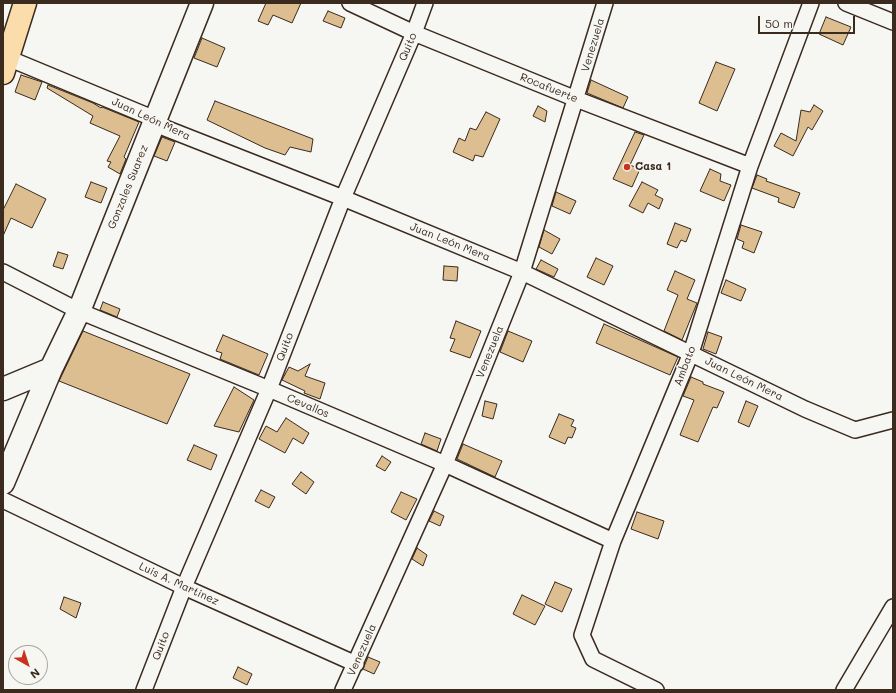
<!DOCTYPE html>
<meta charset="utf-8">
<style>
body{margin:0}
#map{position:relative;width:896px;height:693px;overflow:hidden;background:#f6f6f2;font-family:Mali,sans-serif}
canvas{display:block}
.frame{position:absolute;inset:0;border:4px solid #3b2a1e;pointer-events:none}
.north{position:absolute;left:8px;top:645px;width:40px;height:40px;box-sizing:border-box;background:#f6f6f2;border:1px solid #aba49d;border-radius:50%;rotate:141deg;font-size:11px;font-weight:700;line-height:16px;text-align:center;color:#3b2a1e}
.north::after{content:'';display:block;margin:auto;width:14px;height:18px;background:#c8321e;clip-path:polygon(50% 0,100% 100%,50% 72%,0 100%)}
.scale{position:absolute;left:758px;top:16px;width:97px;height:18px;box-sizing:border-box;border:2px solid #3b2a1e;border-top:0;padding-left:5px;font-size:12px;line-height:14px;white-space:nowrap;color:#3b2a1e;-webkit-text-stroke:3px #f6f6f2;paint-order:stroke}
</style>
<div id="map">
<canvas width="896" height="693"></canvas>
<div class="frame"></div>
<div class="north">N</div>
<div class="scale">50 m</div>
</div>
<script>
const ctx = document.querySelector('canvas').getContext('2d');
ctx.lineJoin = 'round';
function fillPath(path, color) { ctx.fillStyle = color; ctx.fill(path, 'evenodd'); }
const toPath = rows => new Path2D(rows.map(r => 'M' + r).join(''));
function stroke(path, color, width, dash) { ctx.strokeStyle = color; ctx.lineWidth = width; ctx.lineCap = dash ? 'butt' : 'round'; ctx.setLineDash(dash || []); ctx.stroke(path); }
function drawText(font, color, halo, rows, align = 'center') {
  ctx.font = font + ' Mali,sans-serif'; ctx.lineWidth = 3.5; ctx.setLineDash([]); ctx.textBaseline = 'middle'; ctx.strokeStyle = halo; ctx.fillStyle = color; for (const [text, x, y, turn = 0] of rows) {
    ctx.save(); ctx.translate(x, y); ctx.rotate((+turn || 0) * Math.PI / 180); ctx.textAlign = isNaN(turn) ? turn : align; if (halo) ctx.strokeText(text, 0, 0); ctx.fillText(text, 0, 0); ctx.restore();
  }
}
const building = toPath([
 [266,3,301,3,292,23,273,15,268,25,258,21,266,3],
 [328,11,345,18,341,28,323,21,328,11],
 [826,17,851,27,843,45,819,34,826,17],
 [202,38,225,48,217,67,194,58,202,38],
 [716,62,735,69,717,111,699,103,716,62],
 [21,75,42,82,35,100,15,92,21,75],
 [591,80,628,97,623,108,587,93,591,80],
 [48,85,93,103,101,108,102,107,139,122,124,157,126,159,120,174,108,167,111,162,107,161,120,136,90,123,93,116,47,88,48,85],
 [215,101,313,139,311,152,290,147,285,155,265,148,207,120,215,101],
 [814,105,823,111,812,130,808,127,793,156,774,146,781,133,796,141,801,110,810,112,814,105],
 [538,106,547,111,545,122,533,116,538,106],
 [486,112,500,119,483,157,475,155,473,161,453,152,459,138,465,141,470,128,476,130,486,112],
 [635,132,644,135,630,165,640,169,632,187,613,179,635,132],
 [162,137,175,142,167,161,154,156,162,137],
 [710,169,721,174,720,181,731,185,724,201,700,191,710,169],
 [757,175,767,179,766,181,800,193,794,208,778,202,779,198,752,188,757,175],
 [91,182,107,188,101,203,85,197,91,182],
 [642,182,658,190,655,195,663,199,659,209,648,203,643,213,629,206,642,182],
 [16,184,46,199,32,228,11,218,3,236,3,210,16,184],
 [556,192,576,201,570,214,552,206,556,192],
 [675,223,691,229,686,242,681,240,677,248,667,244,675,223],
 [741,225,762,232,754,253,742,248,744,242,737,239,741,225],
 [544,230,560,239,552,254,539,247,544,230],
 [58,252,68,255,63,269,53,266,58,252],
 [596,258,613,266,604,285,587,277,596,258],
 [541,260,558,269,554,277,536,269,541,260],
 [444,266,458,267,457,281,443,280,444,266],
 [675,271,695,280,687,299,697,303,682,340,664,331,678,295,667,290,675,271],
 [726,280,746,289,741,301,721,293,726,280],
 [103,302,120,309,117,317,100,310,103,302],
 [456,321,481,331,470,358,450,351,455,339,450,338,456,321],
 [604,324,678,357,670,375,596,343,604,324],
 [83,331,190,374,167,424,59,381,83,331],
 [508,331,532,341,523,362,500,352,508,331],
 [708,332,722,337,716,354,703,349,708,332],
 [223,335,268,354,259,375,220,359,222,353,216,351,223,335],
 [310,364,305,376,325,383,320,399,304,393,305,391,282,380,289,367,298,371,310,364],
 [691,377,703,382,703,384,724,392,717,408,713,407,698,442,680,435,694,400,683,396,691,377],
 [234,387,254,400,239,432,214,426,234,387],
 [485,401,497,404,493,419,482,416,485,401],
 [746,401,758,406,749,427,738,422,746,401],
 [559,414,574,420,571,426,576,428,572,438,568,437,565,444,549,437,559,414],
 [286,418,309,433,303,444,293,438,285,453,259,439,266,426,277,432,286,418],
 [425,433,441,439,437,451,421,444,425,433],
 [463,444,502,461,495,477,457,459,463,444],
 [194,445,217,455,211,470,187,460,194,445],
 [382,456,391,462,385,471,376,466,382,456],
 [301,472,314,482,306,494,292,484,301,472],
 [261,490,275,497,269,508,255,501,261,490],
 [401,492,417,499,406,520,391,512,401,492],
 [434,511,444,516,440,526,429,521,434,511],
 [637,512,664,521,658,539,631,529,637,512],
 [417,548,427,555,423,566,412,559,417,548],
 [555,582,572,589,562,612,545,604,555,582],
 [522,595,545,606,535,625,513,614,522,595],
 [64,597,81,603,76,618,60,609,64,597],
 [368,657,380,662,374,674,363,669,368,657],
 [238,667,252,674,247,685,233,678,238,667]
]);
fillPath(building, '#dcbe90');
stroke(building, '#3b2a1e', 1);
const street = toPath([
 [350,3,414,33,576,99,750,166],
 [846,3,893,22],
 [3,56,155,119,165,128,343,198,522,272,805,409,855,430,893,420],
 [3,272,79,311,269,389,445,464,613,541],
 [3,500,184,587,356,664],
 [144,690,184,587,269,389,343,198,414,33,425,3],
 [343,690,445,464,522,272,605,3],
 [656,690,593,659,582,635,613,541,691,353,750,166,811,3],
 [844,690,893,607]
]);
const secondary = toPath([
 [3,389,51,369,79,311,202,3],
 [3,483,51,369]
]);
const highway = toPath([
 [3,73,25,3]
]);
stroke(street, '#3b2a1e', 18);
stroke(secondary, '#3b2a1e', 25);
stroke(highway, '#3b2a1e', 25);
stroke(street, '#f6f6f2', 15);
stroke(secondary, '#f6f6f2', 22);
stroke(highway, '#fbddab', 22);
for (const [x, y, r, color] of [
 [627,167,4,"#c8321e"]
]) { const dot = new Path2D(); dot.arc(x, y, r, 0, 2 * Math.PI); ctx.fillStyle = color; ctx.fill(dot); stroke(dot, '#f6f6f2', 1.5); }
drawText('11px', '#3b2a1e', '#f6f6f2', [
 ["Venezuela",593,45,-73],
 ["Quito",408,47,-67],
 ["Rocafuerte",549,88,22],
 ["Juan León Mera",151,119,25],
 ["Gonzales Suarez",128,187,-68],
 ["Juan León Mera",450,242,22],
 ["Quito",285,347,-69],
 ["Venezuela",490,352,-68],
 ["Ambato",685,366,-69],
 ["Juan León Mera",744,379,26],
 ["Cevallos",308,406,23],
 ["Luis A. Martinez",179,584,25],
 ["Quito",161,646,-69],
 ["Venezuela",362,650,-66]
]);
drawText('bold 11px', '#3b2a1e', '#f6f6f2', [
 ["Casa 1",635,167]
], 'left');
</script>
